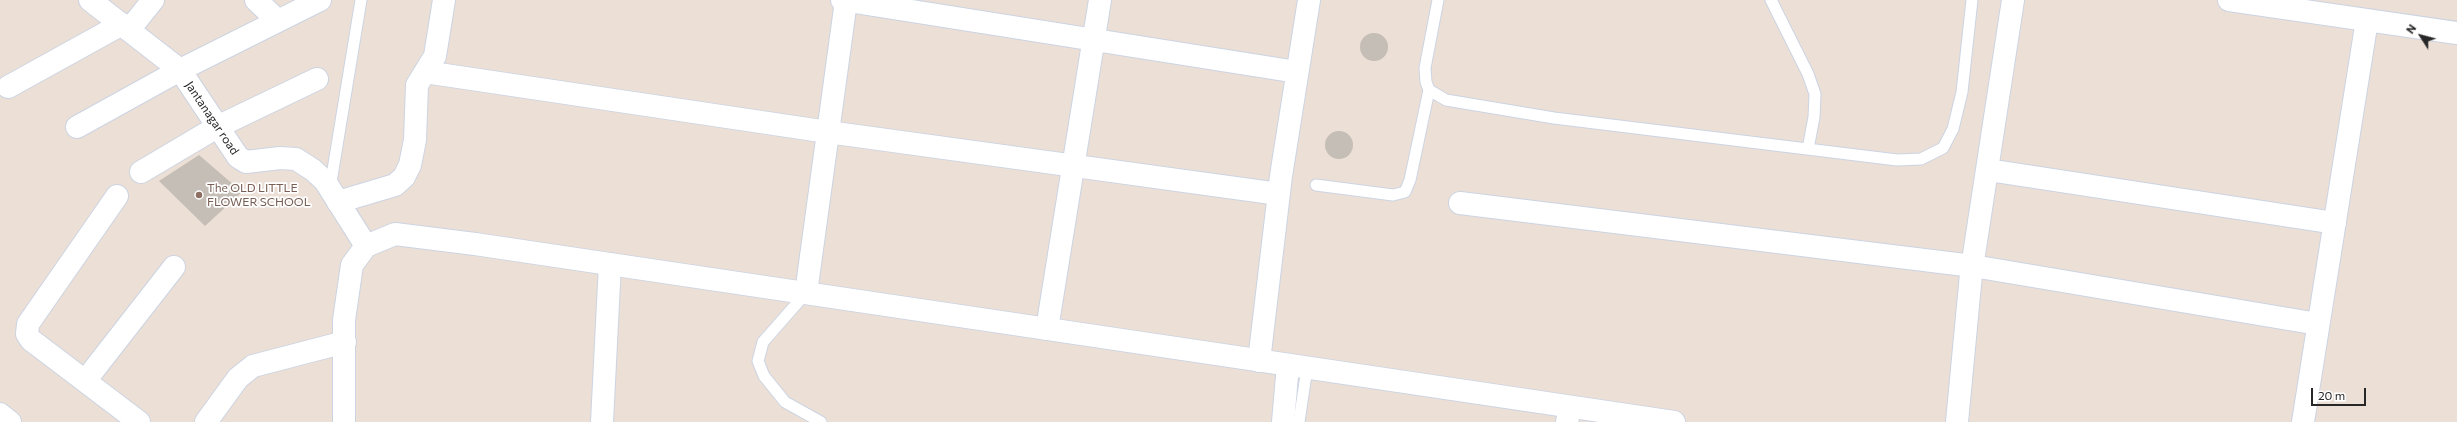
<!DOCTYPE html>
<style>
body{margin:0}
#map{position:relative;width:2457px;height:422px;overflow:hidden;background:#ecdfd6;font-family:Commissioner,sans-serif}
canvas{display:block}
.north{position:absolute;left:2401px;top:16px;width:40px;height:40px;-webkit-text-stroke:3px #fff;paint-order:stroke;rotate:306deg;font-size:11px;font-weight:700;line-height:16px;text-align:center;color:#272727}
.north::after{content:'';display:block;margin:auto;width:14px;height:18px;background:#272727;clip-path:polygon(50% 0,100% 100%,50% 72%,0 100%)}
.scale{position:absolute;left:2311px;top:388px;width:55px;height:18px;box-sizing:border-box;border:2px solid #272727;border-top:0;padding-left:5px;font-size:12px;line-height:14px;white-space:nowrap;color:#272727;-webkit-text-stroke:3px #fff;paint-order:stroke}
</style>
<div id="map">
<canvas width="2457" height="422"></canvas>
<div class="north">N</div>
<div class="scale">20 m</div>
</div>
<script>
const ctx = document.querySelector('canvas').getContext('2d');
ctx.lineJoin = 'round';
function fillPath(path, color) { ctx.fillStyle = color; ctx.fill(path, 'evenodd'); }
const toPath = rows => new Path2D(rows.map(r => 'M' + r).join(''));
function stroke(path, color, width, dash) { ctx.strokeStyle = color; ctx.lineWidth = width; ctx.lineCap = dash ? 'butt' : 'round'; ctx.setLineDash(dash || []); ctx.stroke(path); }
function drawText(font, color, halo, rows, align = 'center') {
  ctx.font = font + ' Commissioner,sans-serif'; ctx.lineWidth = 3.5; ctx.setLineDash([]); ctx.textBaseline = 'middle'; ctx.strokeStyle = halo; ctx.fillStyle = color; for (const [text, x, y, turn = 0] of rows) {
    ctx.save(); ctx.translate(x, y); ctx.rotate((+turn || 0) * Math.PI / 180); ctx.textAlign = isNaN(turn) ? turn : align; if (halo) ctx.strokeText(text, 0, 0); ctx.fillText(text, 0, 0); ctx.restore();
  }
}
fillPath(toPath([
 '1360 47a14 14 0 1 1 28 0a14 14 0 1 1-28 0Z',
 '1325 145a14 14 0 1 1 28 0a14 14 0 1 1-28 0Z',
 [199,155,242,192,205,226,159,181]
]), '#c5beb6');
const lane = toPath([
 [1438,0,1425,68,1426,82,1429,90,1446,100,1554,118,1897,160,1921,159,1943,148,1953,129,1962,92,1972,0],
 [1771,0,1808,74,1815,94,1814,117,1808,149],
 [1316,185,1393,195,1405,192,1410,180,1429,90],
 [330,188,361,0],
 [806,293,763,342,758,361,764,376,785,402,821,422],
 [1299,422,1307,368]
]);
const street = toPath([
 [256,0,277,20],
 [842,0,1297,72],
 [2229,0,2457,33],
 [129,30,153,0],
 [425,72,828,132,1279,194],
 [8,87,122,24],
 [77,127,180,70,320,0],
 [1988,170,2335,223],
 [141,172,217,127,317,79],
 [117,196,28,324,27,334,31,340,139,422],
 [338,202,395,185,404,177,410,165,415,140,417,85,435,56,444,0],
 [1460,203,1973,266,2318,324],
 [806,293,846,1],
 [1047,329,1100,0],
 [1259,361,1281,176,1309,0],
 [85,381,174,267],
 [0,414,10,422],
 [206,422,238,378,253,366,345,342],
 [602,422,610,264],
 [1283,422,1288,365],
 [1567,422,1570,407],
 [1957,422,1971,274,2013,0],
 [2303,422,2367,20]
]);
const secondary = toPath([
 [90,0,180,70,238,157,246,162,280,158,296,159,313,170,325,181,366,246],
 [344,422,344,320,352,265,366,246,395,234,475,244,1674,422]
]);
stroke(lane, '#ccd4e2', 13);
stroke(street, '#ccd4e2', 24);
stroke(secondary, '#ccd4e2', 24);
stroke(lane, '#fff', 11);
stroke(street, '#fff', 22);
stroke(secondary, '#fff', 22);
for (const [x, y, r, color] of [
 [199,195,4,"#8d6e63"]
]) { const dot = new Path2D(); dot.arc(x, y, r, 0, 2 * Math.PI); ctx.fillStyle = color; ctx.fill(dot); stroke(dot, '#fff', 1.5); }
drawText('12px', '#272727', '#fff', [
 ["Jantanagar road",212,118,56]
]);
drawText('12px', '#785e54', '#fff', [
 ["The OLD LITTLE",207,188],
 ["FLOWER SCHOOL",207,202]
], 'left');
</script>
